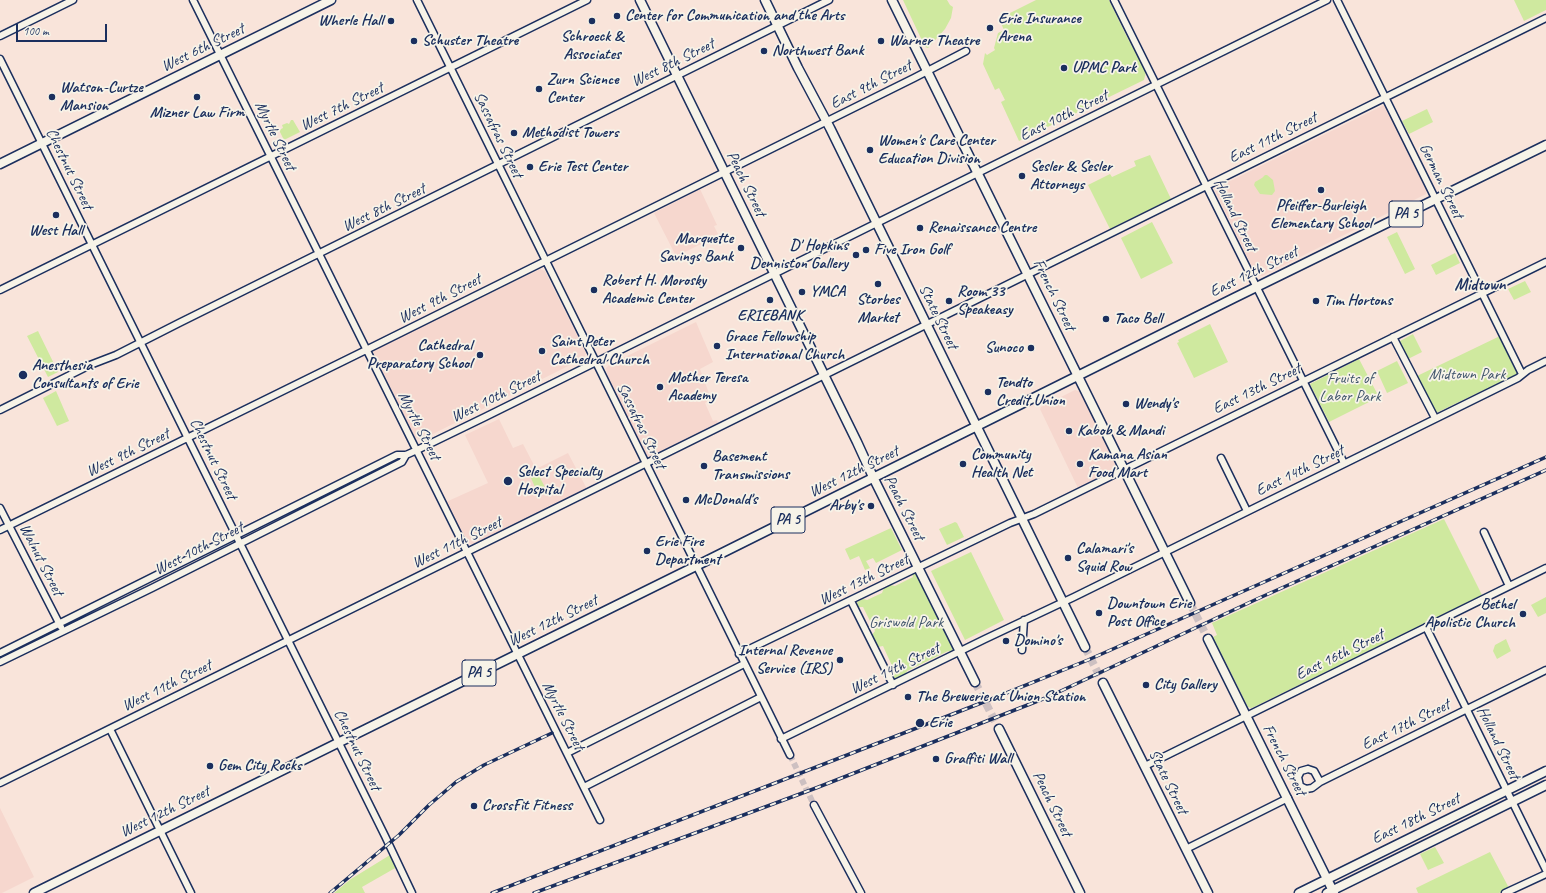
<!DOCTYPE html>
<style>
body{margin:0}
#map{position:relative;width:1546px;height:893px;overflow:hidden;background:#f9e4da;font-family:Caveat,sans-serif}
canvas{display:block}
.scale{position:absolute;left:16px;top:24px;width:91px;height:18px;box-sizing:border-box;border:2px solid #1b2f5e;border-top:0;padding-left:5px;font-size:12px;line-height:14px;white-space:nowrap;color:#1b2f5e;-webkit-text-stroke:3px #f7f3e8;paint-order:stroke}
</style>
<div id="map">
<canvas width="1546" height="893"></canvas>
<div class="scale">100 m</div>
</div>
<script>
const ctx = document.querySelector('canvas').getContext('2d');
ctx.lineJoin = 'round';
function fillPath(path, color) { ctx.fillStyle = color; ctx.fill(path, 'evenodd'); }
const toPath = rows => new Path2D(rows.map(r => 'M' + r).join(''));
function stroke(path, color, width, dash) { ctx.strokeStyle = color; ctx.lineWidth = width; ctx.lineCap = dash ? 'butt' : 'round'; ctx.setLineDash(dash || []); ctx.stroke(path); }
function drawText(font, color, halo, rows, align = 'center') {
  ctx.font = font + ' Caveat,sans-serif'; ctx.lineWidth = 3.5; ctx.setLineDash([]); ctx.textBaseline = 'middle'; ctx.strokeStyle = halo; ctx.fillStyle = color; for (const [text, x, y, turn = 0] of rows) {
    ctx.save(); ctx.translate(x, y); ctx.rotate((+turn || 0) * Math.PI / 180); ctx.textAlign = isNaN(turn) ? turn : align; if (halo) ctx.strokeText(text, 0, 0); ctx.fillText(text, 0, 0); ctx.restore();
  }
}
fillPath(toPath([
 [1384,105,1387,108,1427,189,1426,194,1262,276,1256,275,1214,189],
 [700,189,717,225,714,226,718,234,705,240,705,242,681,254,680,256,677,258,654,213],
 [540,269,545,271,586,353,584,358,423,439,421,440,415,437,374,354,373,350],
 [696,322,713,362,700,369,711,399,705,403,713,421,717,420,718,423,649,457,645,454,608,377,606,368,609,365],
 [1075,390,1081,392,1117,468,1078,488,1040,409,1041,407],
 [499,419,513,448,523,444,536,469,568,453,587,489,475,544,471,544,467,542,446,502,488,483,465,435],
 [0,808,34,877,2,893,0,893]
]), '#f6d7ce');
fillPath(toPath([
 [903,0,947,0,950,5,953,7,951,18,945,29,928,48,925,47],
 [1036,0,1109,0,1126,35,1146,72,1144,80,1019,141,1001,102,1005,100,999,88,995,90,983,64,985,53,987,55,995,50,994,48,998,33,1004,30,1000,21,1005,18,1004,16],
 [1514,0,1546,0,1546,10,1524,21],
 [1427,109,1433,122,1409,134,1402,121],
 [291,120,293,120,300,132,284,140,279,130,283,128,282,125,287,123,289,124],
 [1150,155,1171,199,1110,229,1088,185,1110,174,1112,177,1136,166,1134,161],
 [1265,175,1267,175,1273,180,1275,191,1272,195,1260,194,1254,185,1255,182,1262,178],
 [1152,222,1173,263,1141,279,1121,238],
 [1397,232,1415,269,1405,274,1387,237],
 [1455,253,1460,263,1436,275,1431,265],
 [1525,281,1531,292,1514,300,1508,289],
 [1210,324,1228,362,1194,378,1177,343,1179,342,1178,340],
 [38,331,58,372,48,377,27,336],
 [1413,334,1422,352,1408,359,1400,341],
 [1500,336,1517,374,1436,413,1417,376],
 [1359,359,1379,397,1329,422,1310,384],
 [1397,361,1408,383,1387,393,1377,371],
 [56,391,69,421,57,426,43,398],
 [537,472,547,491,539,496,530,476],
 [1444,519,1482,595,1254,707,1251,708,1248,707,1213,637,1217,635,1212,623],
 [955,522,957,523,964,537,947,545,939,529],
 [891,528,902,550,876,563,873,558,866,561,870,568,865,570,859,556,850,560,845,549],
 [971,552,1004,620,965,640,931,571],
 [915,573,917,574,953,650,950,652,948,651,907,671,905,675,894,679,890,671,893,668,883,646,878,647,872,635,875,631,863,607,858,607,857,602,863,599,867,600,882,593,884,588,890,585,895,586,913,577,912,574],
 [1546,597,1546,613,1538,617,1531,605],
 [1506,639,1511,651,1497,659,1493,651,1495,645],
 [1435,847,1444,863,1428,870,1420,854],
 [1490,852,1509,888,1499,893,1418,893,1416,888],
 [390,855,397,867,362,887,365,893,334,893,351,879]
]), '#cfe99f');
stroke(toPath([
 [790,755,814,805]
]), '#cdc0c1', 6, [6, 3]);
stroke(toPath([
 [1190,603,1208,639],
 [1085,647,1103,683],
 [975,682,999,729]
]), '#cdc0c1', 8, [8, 4]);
const minor = toPath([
 [193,0,600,820],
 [417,0,790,755],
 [1114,0,1344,463],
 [1337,0,1522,374],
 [0,36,73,0],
 [0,59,385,836,412,893],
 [0,290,587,0],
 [1393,337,1435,418],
 [0,410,90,365,116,355,179,323,829,0],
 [1221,458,1247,511],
 [0,508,61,627],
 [0,530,366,350,914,78,966,51],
 [1484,532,1509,586],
 [851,601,893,685],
 [1426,627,1546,870],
 [1022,650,1024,620],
 [0,653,397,455,406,455,417,450,485,417,1327,0],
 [739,654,1010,523,1034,514,1546,262],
 [0,662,152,588,402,462,406,455],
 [110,729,191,893],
 [781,739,985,639,1074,597,1518,378,1528,370,1546,361],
 [567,753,744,664],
 [1145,766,1546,568],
 [1308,769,1314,771,1320,782,1312,788,1306,789,1300,786,1298,777,1301,771,1308,769],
 [1320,782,1546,670],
 [0,783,1546,18],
 [584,787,761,697],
 [814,805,861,893],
 [1186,849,1288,798],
 [1505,893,1546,874]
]);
const major = toPath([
 [640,0,857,442,873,477,975,682],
 [765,0,798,68,830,128,1085,647],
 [892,0,1190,603],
 [0,164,331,0],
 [1208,639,1334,893],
 [1103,683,1208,893],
 [999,729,1080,893],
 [34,893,696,566,1234,298,1546,145],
 [1299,893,1546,771],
 [1327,893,1546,785]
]);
stroke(minor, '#1b2f5e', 9);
stroke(major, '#1b2f5e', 11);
stroke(minor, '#f7f3e8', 6);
stroke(major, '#f7f3e8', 8);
const rail = toPath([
 [330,893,399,835,429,805,456,782,484,765,552,733],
 [492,893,994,698,1088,660,1546,457],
 [534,893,816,788,1048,697,1257,599,1546,470]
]);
stroke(rail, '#1b2f5e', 3.5);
stroke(rail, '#f7f3e8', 2, [6]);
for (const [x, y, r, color] of [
 [617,16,4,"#1b2f5e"],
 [391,21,4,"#1b2f5e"],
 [592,21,4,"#1b2f5e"],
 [990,28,4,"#1b2f5e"],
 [414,41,4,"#1b2f5e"],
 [881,41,4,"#1b2f5e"],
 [764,51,4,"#1b2f5e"],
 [1064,68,4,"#1b2f5e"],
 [539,89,4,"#1b2f5e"],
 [52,97,4,"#1b2f5e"],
 [197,97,4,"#1b2f5e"],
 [514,133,4,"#1b2f5e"],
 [870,150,4,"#1b2f5e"],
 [530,167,4,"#1b2f5e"],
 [1022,176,4,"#1b2f5e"],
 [1321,190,4,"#1b2f5e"],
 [56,215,4,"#1b2f5e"],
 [920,228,4,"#1b2f5e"],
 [741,248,4,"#1b2f5e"],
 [866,250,4,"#1b2f5e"],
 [856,255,4,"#1b2f5e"],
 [878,284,4,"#1b2f5e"],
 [594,290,4,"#1b2f5e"],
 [802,292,4,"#1b2f5e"],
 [770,300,4,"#1b2f5e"],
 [949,301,4,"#1b2f5e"],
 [1316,301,4,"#1b2f5e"],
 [1106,319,4,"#1b2f5e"],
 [717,346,4,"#1b2f5e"],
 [1031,348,4,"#1b2f5e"],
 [542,351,4,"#1b2f5e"],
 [480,355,4,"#1b2f5e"],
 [23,375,5,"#1b2f5e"],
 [660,387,4,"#1b2f5e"],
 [988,392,4,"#1b2f5e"],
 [1126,404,4,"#1b2f5e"],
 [1069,431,4,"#1b2f5e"],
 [963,464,4,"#1b2f5e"],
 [1080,464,4,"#1b2f5e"],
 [704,466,4,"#1b2f5e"],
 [508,481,5,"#1b2f5e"],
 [686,500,4,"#1b2f5e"],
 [871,506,4,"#1b2f5e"],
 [647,551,4,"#1b2f5e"],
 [1068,558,4,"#1b2f5e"],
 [1099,613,4,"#1b2f5e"],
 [1523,614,4,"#1b2f5e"],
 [1006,641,4,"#1b2f5e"],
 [840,660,4,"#1b2f5e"],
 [1146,685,4,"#1b2f5e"],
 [908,697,4,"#1b2f5e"],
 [920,723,5,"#1b2f5e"],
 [936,759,4,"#1b2f5e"],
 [210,766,4,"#1b2f5e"],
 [474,806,4,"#1b2f5e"]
]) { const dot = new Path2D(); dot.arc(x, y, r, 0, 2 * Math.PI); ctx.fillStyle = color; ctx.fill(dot); stroke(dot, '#f7f3e8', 1.5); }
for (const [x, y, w] of [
 [1406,214,34],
 [788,520,34],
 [479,673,34]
]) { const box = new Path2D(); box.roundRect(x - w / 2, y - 13, w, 26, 3); ctx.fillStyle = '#f7f3e8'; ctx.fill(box); stroke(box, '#1b2f5e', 1); }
drawText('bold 15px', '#1b2f5e', null, [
 ["PA 5",1406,214],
 ["PA 5",788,520],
 ["PA 5",479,673]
]);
drawText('bold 16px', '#1b2f5e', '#f7f3e8', [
 ["Center for Communication and the Arts",625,16],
 ["Erie Insurance",998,19],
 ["Arena",998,37],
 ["Wherle Hall",383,21,"right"],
 ["Schroeck &",592,37,"center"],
 ["Associates",592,55,"center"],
 ["Schuster Theatre",422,41],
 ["Warner Theatre",889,41],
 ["Northwest Bank",772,51],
 ["UPMC Park",1072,68],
 ["Zurn Science",547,80],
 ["Center",547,98],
 ["Watson-Curtze",60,88],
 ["Mansion",60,106],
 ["Mizner Law Firm",197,113,"center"],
 ["Methodist Towers",522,133],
 ["Women's Care Center",878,141],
 ["Education Division",878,159],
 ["Erie Test Center",538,167],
 ["Sesler & Sesler",1030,167],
 ["Attorneys",1030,185],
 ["Pfeiffer-Burleigh",1321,206,"center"],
 ["Elementary School",1321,224,"center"],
 ["Renaissance Centre",928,228],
 ["West Hall",56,231,"center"],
 ["Marquette",733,239,"right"],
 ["Savings Bank",733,257,"right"],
 ["D' Hopkins",848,246,"right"],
 ["Denniston Gallery",848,264,"right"],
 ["Five Iron Golf",874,250],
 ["Robert H. Morosky",602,281],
 ["Academic Center",602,299],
 ["YMCA",810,292],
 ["Room 33",957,292],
 ["Speakeasy",957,310],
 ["Storbes",878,300,"center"],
 ["Market",878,318,"center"],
 ["Tim Hortons",1324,301],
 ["ERIEBANK",770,316,"center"],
 ["Taco Bell",1114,319],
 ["Grace Fellowship",725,337],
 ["International Church",725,355],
 ["Saint Peter",550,342],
 ["Cathedral Church",550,360],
 ["Cathedral",472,346,"right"],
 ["Preparatory School",472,364,"right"],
 ["Sunoco",1023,348,"right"],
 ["Anesthesia",32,366],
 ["Consultants of Erie",32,384],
 ["Mother Teresa",668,378],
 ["Academy",668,396],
 ["Tendto",996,383],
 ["Credit Union",996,401],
 ["Wendy's",1134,404],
 ["Kabob & Mandi",1077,431],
 ["Community",971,455],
 ["Health Net",971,473],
 ["Kamana Asian",1088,455],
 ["Food Mart",1088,473],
 ["Basement",712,457],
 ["Transmissions",712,475],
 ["Select Specialty",517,472],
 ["Hospital",517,490],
 ["McDonald's",694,500],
 ["Arby's",863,506,"right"],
 ["Erie Fire",655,542],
 ["Department",655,560],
 ["Calamari's",1076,549],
 ["Squid Row",1076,567],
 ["Downtown Erie",1107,604],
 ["Post Office",1107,622],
 ["Bethel",1515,605,"right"],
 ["Apolistic Church",1515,623,"right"],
 ["Domino's",1014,641],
 ["Internal Revenue",832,651,"right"],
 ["Service (IRS)",832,669,"right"],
 ["City Gallery",1154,685],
 ["The Brewerie at Union Station",916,697],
 ["Erie",929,723],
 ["Graffiti Wall",944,759],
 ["Gem City Rocks",218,766],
 ["CrossFit Fitness",482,806]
], 'left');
drawText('16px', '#1b2f5e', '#f7f3e8', [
 ["West 6th Street",203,48,-26],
 ["West 8th Street",673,63,-26],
 ["East 9th Street",871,85,-27],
 ["West 7th Street",342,107,-26],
 ["East 10th Street",1064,116,-26],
 ["Sassafras Street",498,135,64],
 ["Myrtle Street",275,136,64],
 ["East 11th Street",1273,138,-26],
 ["Chestnut Street",69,169,64],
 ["German Street",1441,181,64],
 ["Peach Street",746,184,64],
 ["West 8th Street",384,208,-26],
 ["Holland Street",1235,215,64],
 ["East 12th Street",1254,272,-26],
 ["French Street",1054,295,64],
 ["West 9th Street",440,299,-27],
 ["State Street",938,317,64],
 ["East 13th Street",1257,389,-26],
 ["West 10th Street",496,397,-26],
 ["Myrtle Street",419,426,63],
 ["Sassafras Street",641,426,64],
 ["West 9th Street",128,453,-26],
 ["Chestnut Street",213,459,64],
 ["East 14th Street",1300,471,-26],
 ["West 12th Street",854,472,-26],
 ["Peach Street",904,508,63],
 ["West 11th Street",457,543,-26],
 ["West 10th Street",199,549,-27],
 ["Walnut Street",41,560,63],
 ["West 13th Street",864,580,-26],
 ["West 12th Street",553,621,-26],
 ["East 16th Street",1340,655,-26],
 ["West 14th Street",895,669,-26],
 ["West 11th Street",167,686,-26],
 ["Myrtle Street",563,716,63],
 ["East 17th Street",1406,725,-26],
 ["Holland Street",1498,743,64],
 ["Chestnut Street",357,750,64],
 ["French Street",1284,760,63],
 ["State Street",1168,782,64],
 ["Peach Street",1052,804,64],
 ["West 12th Street",165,812,-26],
 ["East 18th Street",1416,819,-26]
]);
drawText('16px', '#3f546b', '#f7f3e8', [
 ["Midtown Park",1467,375],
 ["Fruits of",1350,379],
 ["Labor Park",1350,397],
 ["Griswold Park",906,623]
]);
drawText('bold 17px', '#1b2f5e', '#f7f3e8', [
 ["Midtown",1480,286]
]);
</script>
